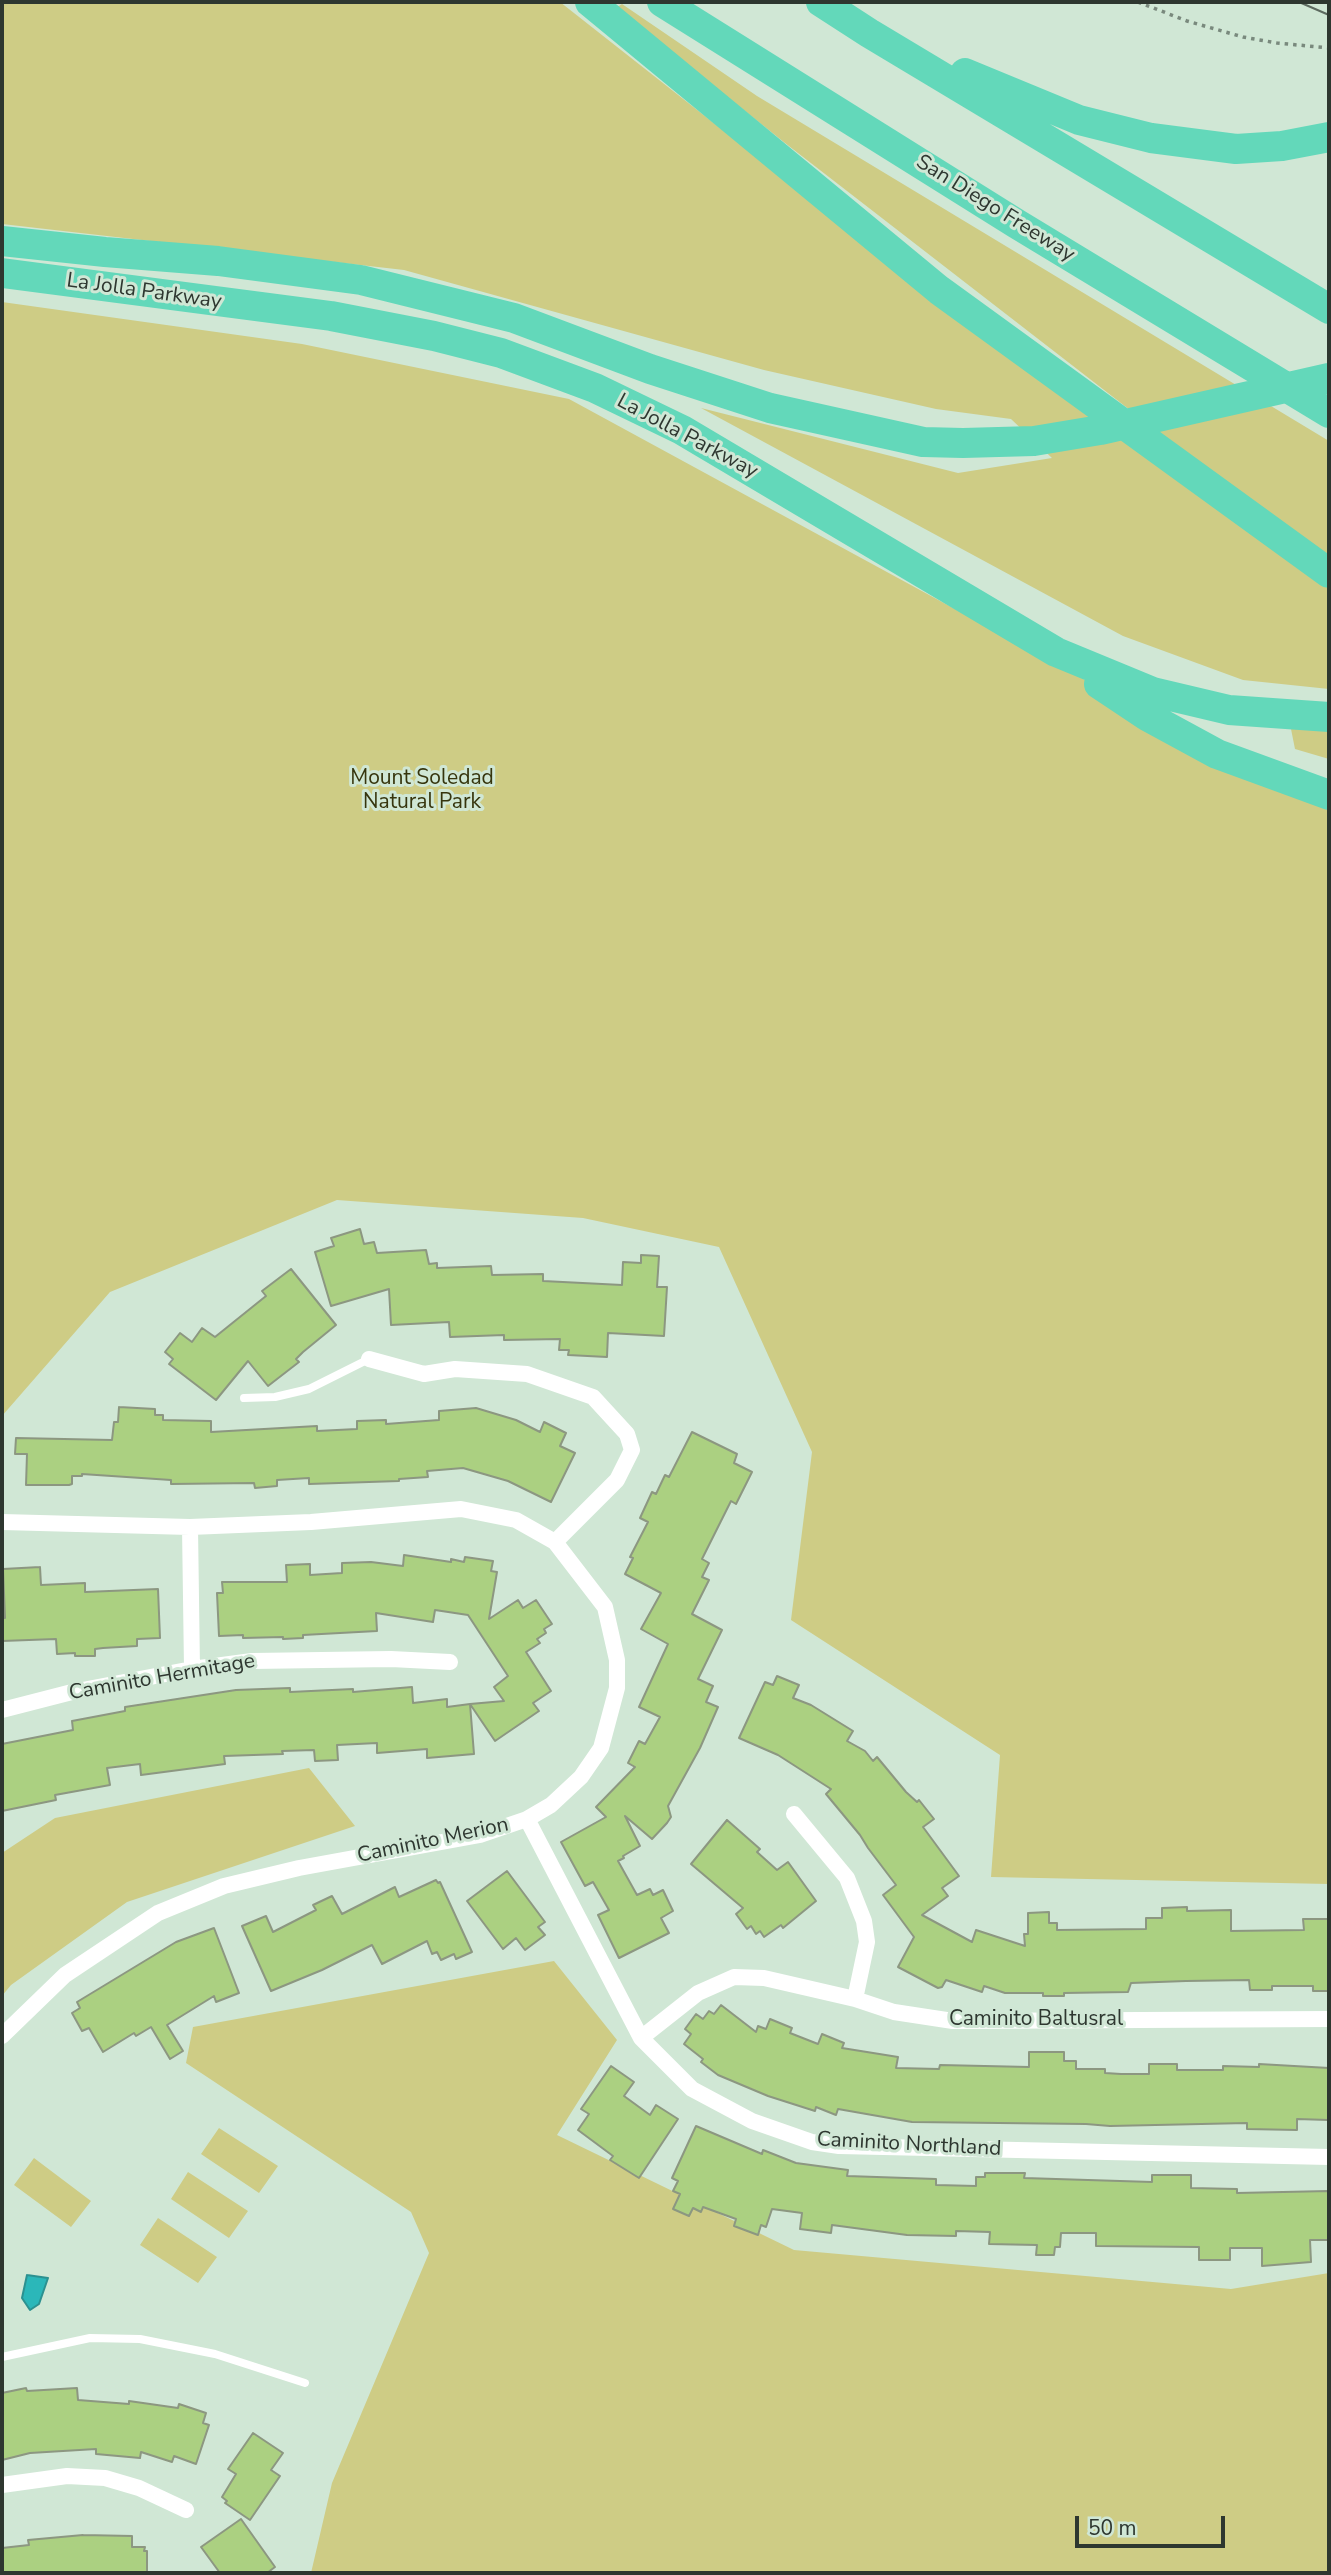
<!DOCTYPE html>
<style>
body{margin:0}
#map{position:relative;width:1331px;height:2575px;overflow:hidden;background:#d0e7d5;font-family:"Nunito Sans",sans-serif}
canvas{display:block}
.frame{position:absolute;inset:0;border:4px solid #2e3730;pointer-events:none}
.scale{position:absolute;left:1075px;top:2516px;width:150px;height:32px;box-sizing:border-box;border:4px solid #2e3730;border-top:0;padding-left:9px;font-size:21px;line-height:24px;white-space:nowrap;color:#2e3730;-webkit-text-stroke:5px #d0e7d5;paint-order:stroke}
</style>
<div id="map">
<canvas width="1331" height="2575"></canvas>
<div class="frame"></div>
<div class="scale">50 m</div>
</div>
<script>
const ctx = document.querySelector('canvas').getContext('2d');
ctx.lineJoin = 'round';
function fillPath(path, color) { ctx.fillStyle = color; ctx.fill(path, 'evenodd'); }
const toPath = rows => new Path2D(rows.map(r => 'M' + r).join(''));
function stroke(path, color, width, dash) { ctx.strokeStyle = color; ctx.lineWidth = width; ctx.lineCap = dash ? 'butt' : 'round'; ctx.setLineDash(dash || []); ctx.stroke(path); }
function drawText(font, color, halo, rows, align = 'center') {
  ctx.font = font + ' "Nunito Sans",sans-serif'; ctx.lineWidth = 6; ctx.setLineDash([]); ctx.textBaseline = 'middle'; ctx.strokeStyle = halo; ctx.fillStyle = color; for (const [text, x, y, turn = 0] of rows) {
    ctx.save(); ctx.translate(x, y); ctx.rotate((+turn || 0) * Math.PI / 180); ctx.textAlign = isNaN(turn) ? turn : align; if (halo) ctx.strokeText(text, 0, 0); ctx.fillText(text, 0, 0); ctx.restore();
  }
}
fillPath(toPath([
 [2,2,560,2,1053,390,1329,587,1329,689,1243,680,1123,636,701,408,958,473,1052,458,1011,419,936,409,764,370,404,270,2,224],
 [622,4,757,96,1329,441,1329,556,1201,465,785,143,616,8],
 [2,302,302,344,569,399,1271,781,1329,799,1329,1884,991,1877,1000,1755,791,1620,812,1452,719,1247,583,1218,337,1200,110,1292,2,1416],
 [1329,725,1329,759,1295,749,1291,729],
 [309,1768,355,1826,127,1902,11,1985,2,1996,2,1853,55,1818],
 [554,1961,617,2040,557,2135,794,2250,1231,2289,1329,2273,1329,2573,311,2573,332,2483,429,2253,411,2212,186,2063,193,2027],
 [219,2128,278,2166,259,2193,201,2154],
 [34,2158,91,2201,71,2227,14,2185],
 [188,2172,248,2211,229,2238,171,2199],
 [158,2218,217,2257,198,2283,140,2245]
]), '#cecc85');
const water = toPath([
 [27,2275,48,2278,39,2304,30,2310,22,2298,27,2275]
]);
fillPath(water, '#2bb7b9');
stroke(water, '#2c9190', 2);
const building = toPath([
 [360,1229,364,1244,374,1242,377,1253,426,1250,429,1264,437,1263,437,1268,491,1266,492,1275,543,1274,543,1281,622,1285,623,1262,641,1263,641,1255,659,1256,657,1287,667,1287,664,1336,608,1333,607,1357,568,1355,569,1350,559,1350,560,1339,504,1340,504,1335,450,1337,449,1322,391,1325,389,1289,331,1306,315,1252,334,1246,331,1238,360,1229],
 [291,1269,336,1325,303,1352,296,1359,299,1362,268,1386,248,1361,216,1400,169,1364,173,1359,165,1352,180,1333,192,1342,202,1328,215,1337,266,1296,262,1291,291,1269],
 [119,1407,155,1409,155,1415,163,1415,163,1420,211,1421,211,1432,317,1426,317,1431,357,1429,357,1421,386,1420,386,1424,439,1420,439,1411,476,1408,516,1420,540,1432,544,1422,566,1433,560,1446,575,1453,551,1502,508,1481,463,1468,427,1471,428,1477,399,1479,399,1481,309,1484,309,1478,277,1480,277,1486,255,1488,254,1483,171,1484,171,1480,82,1474,82,1476,72,1476,72,1484,69,1485,26,1485,27,1454,15,1454,16,1438,112,1440,114,1422,118,1422,119,1407],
 [692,1432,737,1454,734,1463,752,1472,736,1504,731,1501,702,1559,709,1563,702,1577,709,1580,692,1614,722,1630,698,1679,713,1686,706,1702,718,1707,700,1748,668,1806,671,1817,667,1823,652,1839,625,1816,640,1846,623,1856,624,1858,618,1861,637,1895,650,1889,653,1895,663,1890,673,1911,661,1918,669,1933,619,1958,598,1915,609,1910,593,1882,585,1886,561,1842,606,1817,596,1807,635,1767,628,1763,639,1741,645,1744,660,1717,639,1707,668,1644,641,1629,661,1593,625,1574,633,1558,630,1557,648,1522,640,1518,652,1492,656,1494,665,1475,669,1477,692,1432],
 [404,1555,451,1562,451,1559,464,1562,465,1557,493,1561,491,1571,497,1572,489,1619,518,1600,523,1608,536,1600,552,1624,544,1629,546,1633,537,1639,540,1643,526,1652,551,1691,533,1703,539,1711,495,1741,470,1704,504,1701,494,1687,508,1676,468,1615,435,1610,433,1622,376,1613,377,1631,303,1635,303,1638,283,1639,283,1637,243,1638,243,1635,219,1636,217,1593,223,1593,222,1582,287,1582,286,1565,310,1564,310,1575,342,1573,342,1563,371,1562,403,1566,404,1555],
 [40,1567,41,1585,85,1583,85,1592,158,1589,160,1638,137,1639,137,1646,103,1648,95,1649,95,1656,75,1656,75,1653,57,1654,56,1639,2,1641,2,1618,5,1618,3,1569,40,1567],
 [777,1676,799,1685,793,1698,811,1705,853,1731,847,1741,865,1751,873,1761,877,1757,906,1792,917,1802,919,1800,934,1819,923,1827,959,1876,942,1888,948,1896,922,1915,972,1942,976,1930,1025,1946,1024,1934,1028,1934,1028,1913,1049,1912,1049,1923,1057,1923,1057,1930,1146,1929,1146,1918,1162,1918,1162,1908,1187,1907,1187,1911,1231,1910,1231,1931,1304,1930,1303,1919,1329,1919,1329,1991,1313,1991,1313,1986,1272,1986,1272,1990,1250,1990,1249,1980,1186,1981,1131,1983,1128,1992,1064,1993,1064,1996,1043,1996,1043,1993,1005,1993,984,1986,982,1992,946,1980,942,1987,938,1988,898,1967,914,1937,883,1895,896,1885,868,1848,860,1835,826,1794,831,1789,778,1755,739,1738,765,1682,773,1685,777,1676],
 [412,1687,413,1703,447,1699,447,1707,470,1704,474,1754,427,1758,427,1749,377,1753,377,1743,337,1745,338,1760,315,1761,314,1750,282,1751,283,1754,224,1756,225,1764,141,1775,140,1764,107,1768,110,1785,55,1795,56,1800,2,1811,2,1744,73,1730,72,1721,125,1711,125,1707,236,1690,290,1688,290,1692,353,1689,353,1692,412,1687],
 [727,1820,760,1849,757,1852,777,1870,788,1862,816,1901,783,1928,781,1925,764,1937,760,1931,756,1934,751,1926,747,1929,736,1914,743,1908,691,1864,727,1820],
 [507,1871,545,1922,538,1927,545,1935,525,1950,516,1938,503,1949,467,1901,507,1871],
 [436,1880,438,1883,440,1882,472,1952,456,1959,454,1954,441,1960,437,1952,432,1954,427,1941,382,1964,372,1945,322,1970,271,1991,242,1926,266,1916,273,1932,316,1910,313,1905,332,1896,342,1914,395,1887,399,1897,436,1880],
 [214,1928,239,1993,216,2002,214,1996,167,2025,183,2051,170,2059,151,2027,136,2036,134,2033,103,2052,89,2028,82,2031,72,2013,80,2008,77,2002,176,1942,214,1928],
 [721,2005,756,2032,758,2026,766,2029,770,2019,792,2028,790,2033,818,2044,822,2034,844,2043,842,2048,898,2057,896,2068,939,2069,940,2065,1029,2067,1029,2052,1064,2052,1064,2061,1076,2061,1076,2069,1105,2069,1105,2073,1121,2074,1149,2074,1149,2064,1177,2064,1177,2070,1223,2070,1223,2066,1259,2067,1259,2064,1329,2068,1329,2115,1328,2120,1297,2119,1297,2130,1247,2129,1247,2123,1110,2126,1086,2124,912,2122,838,2109,836,2115,816,2107,815,2111,768,2096,718,2075,701,2062,703,2059,684,2044,691,2034,685,2029,696,2014,703,2019,709,2011,714,2014,721,2005],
 [611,2066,634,2082,624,2096,650,2115,656,2105,678,2119,639,2178,610,2160,613,2156,578,2130,589,2114,581,2109,611,2066],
 [696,2126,762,2154,763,2150,796,2163,848,2170,847,2176,936,2179,936,2185,976,2186,976,2177,985,2177,985,2173,1025,2173,1024,2178,1152,2182,1152,2175,1191,2175,1191,2188,1237,2189,1237,2193,1329,2191,1329,2240,1310,2240,1311,2262,1262,2266,1262,2248,1230,2248,1230,2260,1199,2260,1199,2247,1096,2246,1096,2233,1061,2233,1060,2247,1055,2247,1054,2255,1036,2255,1037,2245,989,2244,990,2232,956,2231,956,2236,907,2235,832,2225,831,2233,800,2229,802,2213,772,2209,766,2227,761,2225,758,2235,734,2226,736,2219,703,2207,701,2212,693,2208,689,2216,673,2209,680,2194,673,2191,678,2181,672,2178,696,2126],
 [26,2388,27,2391,77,2388,78,2400,129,2404,129,2401,178,2408,179,2404,206,2413,203,2423,209,2425,196,2464,174,2456,172,2462,141,2452,140,2458,96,2454,96,2449,30,2453,2,2460,2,2393,26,2388],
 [253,2433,283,2453,271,2470,280,2476,250,2520,225,2503,227,2501,222,2497,236,2474,228,2469,253,2433],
 [241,2519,275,2567,267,2573,220,2573,201,2547,241,2519],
 [83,2535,132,2536,132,2547,145,2547,144,2551,147,2551,147,2573,2,2573,2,2548,29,2545,28,2540,83,2535]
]);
fillPath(building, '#abd081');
stroke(building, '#8c9781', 2);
stroke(toPath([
 [1138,2,1187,21,1243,37,1277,43,1329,48]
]), '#79897d', 3.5, [3.5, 5]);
stroke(toPath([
 [244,1398,275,1397,309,1389,369,1359],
 [2,2357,90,2338,140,2339,215,2354,305,2383]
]), '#fff', 8);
stroke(toPath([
 [369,1359,424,1374,455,1369,527,1374,593,1397,627,1434,632,1450,617,1480,555,1542],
 [2,1522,190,1527,311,1522,461,1509,516,1520,555,1542,605,1607,617,1660,617,1688,601,1748,581,1777,551,1805,527,1819,480,1835,299,1868,224,1886,158,1913,65,1975,2,2036],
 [190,1527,192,1669],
 [2,1710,72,1692,192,1669,252,1661,391,1659,450,1662],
 [794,1814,847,1878,864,1921,867,1942,855,1999],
 [527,1819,641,2038,692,2089,752,2121,812,2142,839,2146,1329,2157],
 [641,2038,698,1993,734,1977,764,1978,855,1999,894,2012,953,2021,1329,2019],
 [2,2485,67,2476,105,2478,139,2488,186,2510]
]), '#fff', 16);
stroke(toPath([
 [590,2,939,290,1329,573],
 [662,2,1017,224,1329,413],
 [821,2,869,33,1329,309],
 [965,73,1079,120,1151,138,1236,149,1282,146,1329,137],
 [2,241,105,252,218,261,361,280,514,318,650,369,770,408,923,442,963,443,1034,441,1100,430,1329,378],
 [2,273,331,316,434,336,501,353,595,388,682,430,1056,652,1153,692,1229,710,1329,717],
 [1099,684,1147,716,1217,754,1329,795]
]), '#63d8ba', 30);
stroke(toPath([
 [1299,2,1329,15]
]), '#5d6a60', 2);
drawText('21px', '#2e3730', '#d0e7d5', [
 ["San Diego Freeway",995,209,32],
 ["La Jolla Parkway",144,292,8],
 ["La Jolla Parkway",687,437,28],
 ["Caminito Hermitage",162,1678,-10],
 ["Caminito Merion",433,1841,-12],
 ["Caminito Baltusral",1036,2020],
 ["Caminito Northland",909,2145,3]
]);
drawText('21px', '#36350d', '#d0e7d5', [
 ["Mount Soledad",422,779],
 ["Natural Park",422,803]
]);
</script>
